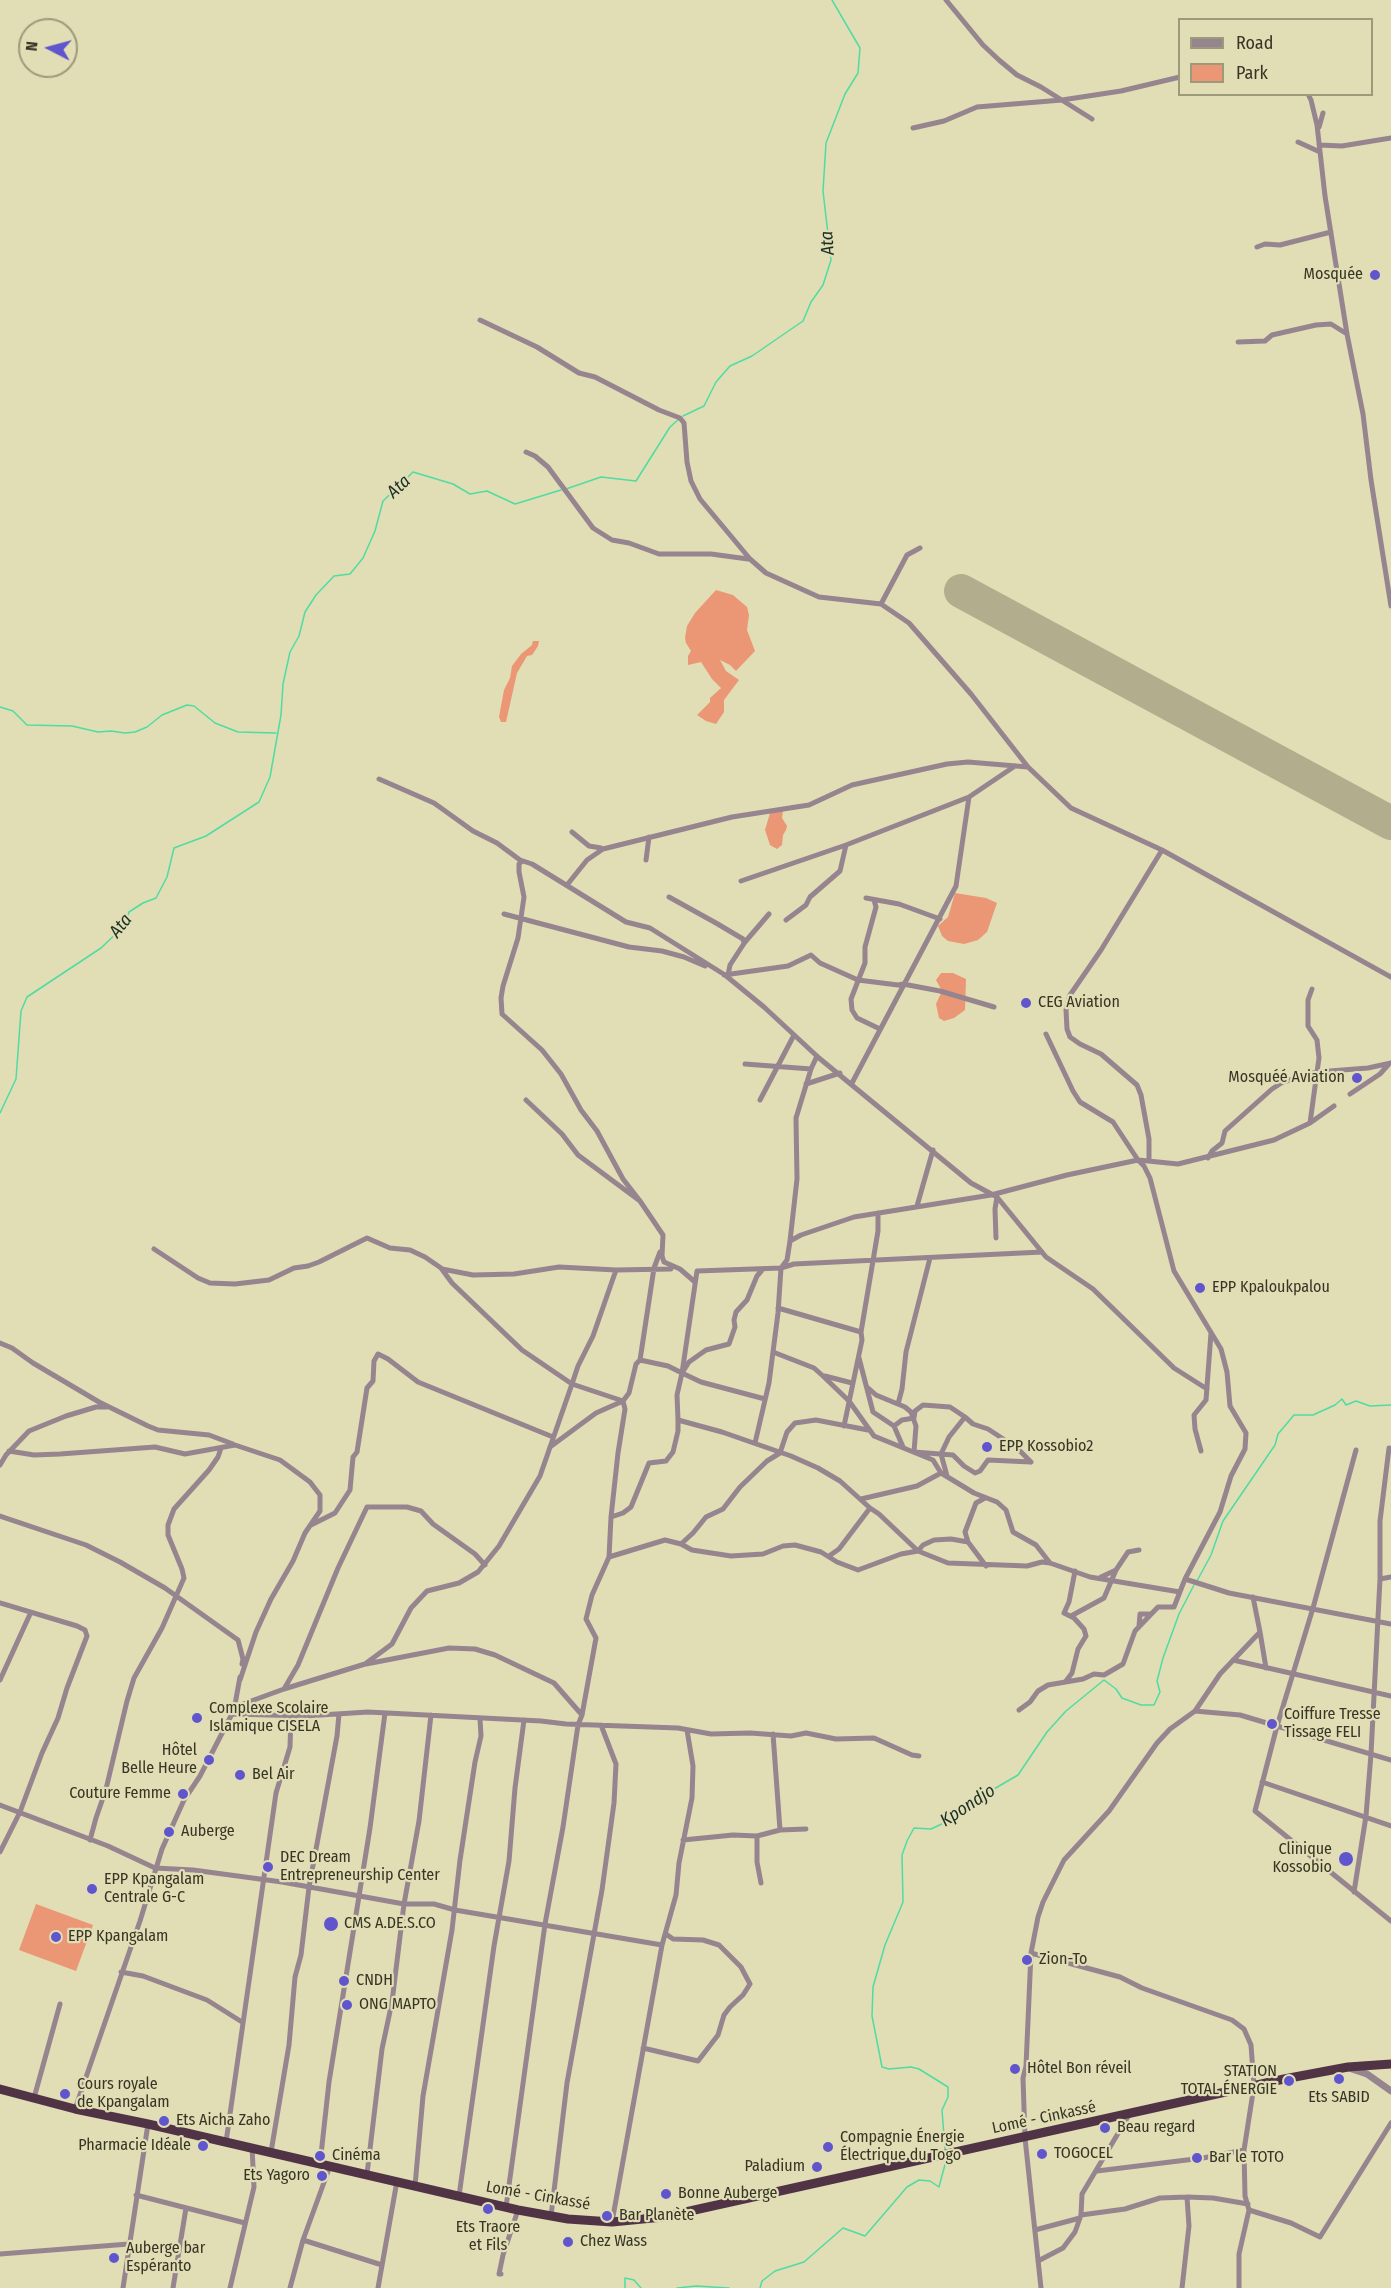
<!DOCTYPE html>
<meta charset="utf-8">
<style>
body{margin:0}
#map{position:relative;width:1391px;height:2288px;overflow:hidden;background:#e1ddb5;font-family:"Fira Sans Condensed",sans-serif}
canvas{display:block}
.legend{position:absolute;left:1178px;top:18px;width:195px;height:78px;box-sizing:border-box;background:#e1ddb5;border:2px solid #9d9a7b;margin:0;padding:8px 10px;list-style:none;font-size:18px;color:#373525}
.legend li{display:flex;align-items:center;gap:12px;height:30px}
.legend b{width:30px;border:2px solid #9d9a7b}
.north{position:absolute;left:18px;top:18px;width:60px;height:60px;box-sizing:border-box;background:#e1ddb5;border:2px solid #9d9a7b;border-radius:50%;rotate:276deg;font-size:16px;font-weight:700;line-height:24px;text-align:center;color:#373525}
.north::after{content:'';display:block;margin:auto;width:21px;height:27px;background:#6155ce;clip-path:polygon(50% 0,100% 100%,50% 72%,0 100%)}
</style>
<div id="map">
<canvas width="1391" height="2288"></canvas>
<ul class="legend">
<li><b style="height:8px;background:#96858f"></b>Road</li>
<li><b style="height:16px;background:#eb9775"></b>Park</li>
</ul>
<div class="north">N</div>
</div>
<script>
const ctx = document.querySelector('canvas').getContext('2d');
ctx.lineJoin = 'round';
function fillPath(path, color) { ctx.fillStyle = color; ctx.fill(path, 'evenodd'); }
const toPath = rows => new Path2D(rows.map(r => 'M' + r).join(''));
function stroke(path, color, width, dash) { ctx.strokeStyle = color; ctx.lineWidth = width; ctx.lineCap = dash ? 'butt' : 'round'; ctx.setLineDash(dash || []); ctx.stroke(path); }
function drawText(font, color, halo, rows, align = 'center') {
  ctx.font = font + ' "Fira Sans Condensed",sans-serif'; ctx.lineWidth = 4.5; ctx.setLineDash([]); ctx.textBaseline = 'middle'; ctx.strokeStyle = halo; ctx.fillStyle = color; for (const [text, x, y, turn = 0] of rows) {
    ctx.save(); ctx.translate(x, y); ctx.rotate((+turn || 0) * Math.PI / 180); ctx.textAlign = isNaN(turn) ? turn : align; if (halo) ctx.strokeText(text, 0, 0); ctx.fillText(text, 0, 0); ctx.restore();
  }
}
fillPath(toPath([
 [716,590,733,595,747,607,749,615,747,630,755,651,736,671,730,665,720,660,726,671,739,680,724,700,724,712,716,724,706,721,697,715,710,702,710,698,721,688,712,679,701,662,688,665,688,656,691,651,686,643,685,638,687,626,695,613],
 [533,641,539,641,538,646,532,655,527,656,517,673,506,722,501,722,499,717,504,690,510,678,512,666,521,654,532,645],
 [783,810,782,818,787,826,786,830,783,835,782,845,777,849,770,845,765,830,770,813],
 [955,893,986,898,997,903,987,932,978,940,964,944,948,941,942,936,938,926,948,917],
 [941,973,953,973,966,979,965,1010,954,1018,944,1021,939,1018,936,1004,942,991,936,980],
 [36,1904,93,1925,76,1971,19,1950]
]), '#eb9775');
stroke(toPath([
 [683,416,704,406,716,382,730,366,752,356,803,321,811,302,823,285,831,260,823,191,826,143,845,94,858,73,860,48,832,0],
 [566,489,601,477,636,481,670,427,679,419],
 [0,707,13,711,27,725,72,726,98,732,111,731,125,733,135,732,147,727,162,715,187,705,194,706,215,723,238,732,276,733],
 [0,1113,16,1079,21,1011,27,997,101,948,124,926,129,912,143,903,156,898,167,877,174,848,206,836,259,802,270,777,281,715,283,684,290,652,299,636,305,612,316,595,334,576,350,574,363,558,375,531,383,501,413,472,453,484,470,494,487,491,515,504,561,490],
 [1197,1581,1211,1555,1223,1521,1275,1445,1278,1434,1294,1415,1313,1415,1335,1405,1342,1399,1346,1405,1356,1401,1370,1406,1391,1405],
 [945,2149,942,2110,948,2097,948,2087,919,2069,911,2067,889,2069,882,2067,872,2016,873,1987,885,1945,903,1902,902,1855,907,1841,914,1828,931,1829,948,1821,958,1810,1018,1775,1047,1732,1066,1711,1104,1680,1116,1689,1122,1698,1141,1705,1154,1705,1160,1692,1157,1681,1163,1658,1179,1614,1194,1585],
 [625,2288,625,2278,634,2280,641,2288],
 [677,2288,696,2286,729,2288],
 [760,2288,762,2281,775,2271,804,2262,843,2228,865,2236,907,2187,919,2180,930,2181,939,2187,947,2157]
]), '#4fdca3', 1.5);
stroke(toPath([
 [961,591,1391,823]
]), '#b2ae8d', 34);
stroke(toPath([
 [946,0,983,45,999,60,1017,75,1041,87,1092,119],
 [1308,94,1311,100,1317,125,1325,196,1347,334,1363,414,1371,480,1391,606],
 [1319,127,1323,113],
 [913,128,944,121,977,107,1062,100,1121,91,1180,77],
 [1298,142,1320,152],
 [1319,145,1342,146,1391,138],
 [1257,247,1265,244,1280,245,1331,232],
 [480,320,537,347,579,373,595,377,659,410,680,418,684,423,687,462,691,481,700,499,750,559,766,573,819,597,881,604,909,623,971,694,1028,767,1071,808,1162,850,1391,977],
 [1238,342,1265,341,1272,335,1316,325,1331,324,1347,334],
 [526,452,535,456,548,467,593,528,612,540,629,543,659,554,711,554,748,559],
 [881,604,907,555,920,548],
 [379,779,434,803,473,831,497,843,520,860,532,864,626,922,650,928,725,975,764,1007,819,1058,971,1183,997,1197,1046,1257,1093,1289,1174,1368,1207,1389],
 [572,832,589,846,601,848],
 [646,860,649,837],
 [522,861,519,864,519,872,524,897,518,938,503,986,501,998,502,1014,542,1050,561,1074,581,1110,597,1131,623,1179,640,1201],
 [741,881,846,845,969,797,1015,766],
 [567,885,587,860,603,849,732,817,809,805,852,785,947,764,968,762,1028,767],
 [669,897,716,923,743,939,744,943],
 [866,898,899,904,940,919],
 [874,900,876,907,865,947,865,963,851,999,852,1010,857,1018,880,1029],
 [504,914,629,947,662,951,684,957,705,966],
 [786,920,806,905,810,897,840,871,846,845],
 [724,975,788,966,811,955,820,963,858,980,898,985,903,984,940,991,994,1007],
 [728,975,730,965,745,942,769,914],
 [1046,1034,1073,1091,1080,1102,1113,1122,1138,1160,1144,1166,1150,1178,1174,1271,1221,1349,1227,1372,1230,1406,1246,1433,1245,1449,1231,1476,1220,1512,1185,1579],
 [745,1064,811,1069],
 [852,1083,956,886,969,797],
 [806,1084,840,1073],
 [1350,1094,1380,1074,1388,1065],
 [526,1100,562,1134,578,1155,640,1201,663,1235,662,1256,664,1262,680,1269,695,1282],
 [760,1100,794,1035],
 [1310,1123,1334,1106],
 [1208,1158,1212,1151,1222,1143,1225,1131,1272,1089,1283,1082,1317,1072,1319,1058,1317,1040,1308,1026,1308,1000,1312,989],
 [1149,1160,1149,1139,1141,1095,1137,1085,1101,1054,1080,1044,1070,1037,1067,1029,1066,1010,1070,995,1101,950,1162,850],
 [917,1206,933,1150],
 [996,1238,995,1209,997,1197],
 [790,1241,797,1179,796,1118,811,1069,817,1056],
 [154,1249,198,1278,210,1283,235,1284,269,1280,294,1268,308,1266,319,1262,367,1238,390,1248,410,1250,425,1257,441,1268,452,1283,522,1350,572,1384,578,1366,593,1336,616,1270],
 [442,1269,473,1275,514,1274,559,1267,616,1270,671,1269],
 [763,1269,757,1276,747,1300,736,1312,734,1320,735,1327,729,1344,706,1350,689,1362,682,1373,677,1395,678,1420,722,1432,791,1456,818,1468,840,1481,870,1508,879,1514,918,1551,948,1563,1027,1566,1042,1562,1050,1563,1090,1577,1180,1592],
 [778,1308,861,1332,862,1340,844,1426],
 [861,1332,878,1231,878,1213],
 [0,1343,12,1348,33,1363,99,1402,148,1426,158,1430,209,1435,233,1444],
 [773,1352,814,1368,823,1376,849,1401,874,1436,933,1460,941,1473,974,1493,997,1502,1006,1510,1013,1532,1036,1545,1050,1563],
 [859,1358,873,1412,894,1426,903,1447],
 [640,1360,654,1268,660,1252],
 [682,1373,701,1382,765,1399],
 [825,1376,852,1383],
 [867,1387,876,1395,905,1407,911,1412,916,1426,914,1452,953,1455,964,1466,975,1473,980,1471,988,1460,1031,1462],
 [898,1404,902,1389,906,1352,930,1258],
 [894,1426,902,1420,914,1418,915,1411,923,1405,950,1407,965,1417],
 [755,1443,769,1383,778,1313,781,1268,794,1264,1042,1252],
 [550,1447,596,1413,623,1401,625,1409,618,1453,611,1517,609,1557],
 [1356,1450,1313,1608,1277,1726,1255,1811,1391,1921],
 [9,1451,34,1455,60,1454,155,1447,185,1454,235,1445,280,1460,310,1482,320,1495,320,1511,305,1533,293,1561,271,1599,256,1632,240,1680],
 [1201,1451,1195,1429,1194,1415,1206,1400,1211,1333],
 [0,1465,6,1455,29,1431,66,1416,96,1407,107,1407],
 [947,1476,941,1454,949,1437,965,1417,973,1424,988,1429,1017,1448,1031,1462],
 [985,1498,976,1503,965,1532,968,1542,986,1566],
 [861,1499,917,1486,941,1473],
 [0,1516,86,1545,120,1562,165,1588,238,1640,243,1659,242,1664],
 [611,1517,623,1513,631,1507,649,1463,666,1461,673,1452,678,1431,678,1420],
 [311,1525,335,1513,350,1490,353,1457,357,1452,367,1388,373,1381,374,1361,378,1354,388,1359,418,1382,553,1437],
 [681,1544,693,1533,706,1517,723,1509,740,1487,767,1461,780,1453,787,1432,795,1423,816,1420,868,1430],
 [829,1556,839,1549,870,1508],
 [1101,1577,1116,1570,1128,1552,1139,1550],
 [1380,1579,1391,1577],
 [0,1603,77,1626,85,1630,87,1636,67,1688,58,1718,42,1753,20,1812,0,1852],
 [1071,1616,1104,1598,1116,1570],
 [1139,1626,1140,1614,1151,1614],
 [1260,1632,1266,1668],
 [1233,1660,1391,1696],
 [366,1664,449,1648,475,1649,495,1655,554,1683,582,1715],
 [0,1680,31,1612],
 [1066,1681,1072,1673,1078,1649,1086,1636,1084,1629,1074,1618,1064,1613,1069,1602,1075,1571],
 [284,1689,298,1665,338,1568,367,1507,407,1507,421,1511,433,1524,475,1554,485,1565],
 [234,1710,240,1677],
 [1019,1710,1030,1702,1038,1691,1048,1685,1083,1679,1094,1674,1104,1675,1123,1664,1135,1631,1158,1607,1174,1607,1185,1579,1229,1593,1391,1624],
 [1195,1711,1240,1715,1391,1760],
 [232,1714,305,1716,368,1712,541,1721,566,1724,678,1728,711,1734,750,1733,791,1736,806,1733,836,1739,874,1738,912,1755,919,1756],
 [773,1734,780,1830],
 [1262,1782,1391,1826],
 [0,1805,108,1846,155,1868,193,1870,282,1882,404,1904,434,1904,455,1910,662,1945],
 [757,1836,757,1862,761,1883],
 [90,1840,96,1818,106,1789,127,1701,134,1678,162,1628,184,1578,182,1569,168,1535,168,1525,174,1509,209,1470,218,1457,221,1448],
 [683,1840,733,1835,757,1836,780,1830,806,1829],
 [1354,1892,1366,1816,1371,1754,1380,1579,1380,1521,1389,1448],
 [1031,1953,1120,1977,1142,1988,1232,2020,1244,2029,1251,2045,1254,2086,1244,2150,1245,2196,1249,2210,1239,2254,1239,2288],
 [121,1972,143,1976,207,2000,242,2022],
 [643,2048,698,2061,718,2035,724,2015,730,2007,743,1995,750,1984,741,1967,719,1945,703,1940,673,1939,666,1934],
 [34,2098,60,2004],
 [75,2109,140,1921,162,1849,184,1800,200,1776,234,1710,243,1704,284,1689,365,1664,392,1644,411,1608,427,1591,459,1583,478,1572,499,1546,540,1476,572,1384,623,1401,629,1393,636,1364,640,1360,668,1366,682,1373,697,1271,781,1268,787,1260,790,1241,801,1235,854,1217,991,1195,1067,1175,1138,1160,1178,1164,1274,1140,1310,1123,1317,1072,1368,1068,1391,1063],
 [226,2142,276,1793,290,1747,291,1716],
 [271,2152,289,2045,295,1977,301,1955,309,1887,337,1736,339,1714],
 [320,2164,329,2082,370,1828,385,1713],
 [1097,2171,1203,2158,1244,2150],
 [367,2174,382,2049,392,2002,404,1904,419,1821,431,1715],
 [415,2186,423,2096,452,1930,460,1860,475,1762,481,1736,480,1719],
 [136,2195,245,2223],
 [459,2196,494,1946,509,1861,515,1788,524,1720],
 [506,2207,545,1924,563,1827,578,1725,582,1715,596,1638,586,1619,592,1595,609,1557,665,1540,681,1544,692,1550,731,1556,763,1554,783,1546,795,1545,821,1552,837,1562,858,1570,901,1554,918,1551,923,1545,934,1540,951,1539,968,1542],
 [1249,2210,1291,2223,1320,2237,1391,2123],
 [1081,2215,1125,2209,1160,2198,1187,2197],
 [551,2216,567,2083,602,1890,614,1803,616,1764,601,1725],
 [612,2222,662,1945,676,1895,679,1863,692,1798,693,1766,687,1730],
 [1035,2230,1080,2218],
 [303,2240,382,2265],
 [0,2254,129,2244],
 [1038,2261,1063,2248,1075,2232,1081,2215,1082,2194,1129,2115],
 [501,2274,499,2274,503,2255,518,2210],
 [123,2288,148,2124],
 [173,2288,186,2208],
 [230,2288,254,2187,252,2147],
 [290,2288,303,2240,330,2166],
 [378,2288,397,2181],
 [1041,2288,1025,2138,1023,2078,1026,2066,1031,1953,1038,1917,1043,1902,1064,1860,1109,1811,1157,1743,1170,1729,1195,1711,1220,1674,1260,1632,1253,1597],
 [1182,2288,1189,2226,1187,2197,1213,2198,1248,2204]
]), '#96858f', 5);
stroke(toPath([
 [1349,2068,1367,2074,1391,2091]
]), '#96858f', 7);
stroke(toPath([
 [0,2089,75,2109,148,2124,518,2210,568,2219,612,2222,663,2217,1284,2079,1348,2067,1391,2064]
]), '#503446', 9);
for (const [x, y, r, color] of [
 [1375,275,6,"#6155ce"],
 [1026,1003,6,"#6155ce"],
 [1357,1078,6,"#6155ce"],
 [1200,1288,6,"#6155ce"],
 [987,1447,6,"#6155ce"],
 [197,1718,6,"#6155ce"],
 [1272,1724,6,"#6155ce"],
 [209,1760,6,"#6155ce"],
 [240,1775,6,"#6155ce"],
 [183,1794,6,"#6155ce"],
 [169,1832,6,"#6155ce"],
 [1346,1859,8,"#6155ce"],
 [268,1867,6,"#6155ce"],
 [92,1889,6,"#6155ce"],
 [331,1924,8,"#6155ce"],
 [56,1937,6,"#6155ce"],
 [1027,1960,6,"#6155ce"],
 [344,1981,6,"#6155ce"],
 [347,2005,6,"#6155ce"],
 [1015,2069,6,"#6155ce"],
 [1339,2079,6,"#6155ce"],
 [1289,2081,6,"#6155ce"],
 [65,2094,6,"#6155ce"],
 [164,2121,6,"#6155ce"],
 [1105,2128,6,"#6155ce"],
 [203,2146,6,"#6155ce"],
 [828,2147,6,"#6155ce"],
 [1042,2154,6,"#6155ce"],
 [320,2156,6,"#6155ce"],
 [1197,2158,6,"#6155ce"],
 [817,2167,6,"#6155ce"],
 [322,2176,6,"#6155ce"],
 [666,2194,6,"#6155ce"],
 [488,2209,6,"#6155ce"],
 [607,2216,6,"#6155ce"],
 [568,2242,6,"#6155ce"],
 [114,2258,6,"#6155ce"]
]) { const dot = new Path2D(); dot.arc(x, y, r, 0, 2 * Math.PI); ctx.fillStyle = color; ctx.fill(dot); stroke(dot, '#e1ddb5', 2); }
drawText('16px', '#373525', '#e1ddb5', [
 ["Mosquée",1363,275,"right"],
 ["CEG Aviation",1038,1003],
 ["Mosquéé Aviation",1345,1078,"right"],
 ["EPP Kpaloukpalou",1212,1288],
 ["EPP Kossobio2",999,1447],
 ["Complexe Scolaire",209,1709],
 ["Islamique CISELA",209,1727],
 ["Coiffure Tresse",1284,1715],
 ["Tissage FELI",1284,1733],
 ["Hôtel",197,1751,"right"],
 ["Belle Heure",197,1769,"right"],
 ["Bel Air",252,1775],
 ["Couture Femme",171,1794,"right"],
 ["Auberge",181,1832],
 ["Clinique",1332,1850,"right"],
 ["Kossobio",1332,1868,"right"],
 ["DEC Dream",280,1858],
 ["Entrepreneurship Center",280,1876],
 ["EPP Kpangalam",104,1880],
 ["Centrale G-C",104,1898],
 ["CMS A.DE.S.CO",344,1924],
 ["EPP Kpangalam",68,1937],
 ["Zion-To",1039,1960],
 ["CNDH",356,1981],
 ["ONG MAPTO",359,2005],
 ["Hôtel Bon réveil",1027,2069],
 ["STATION",1277,2072,"right"],
 ["TOTAL ÉNERGIE",1277,2090,"right"],
 ["Cours royale",77,2085],
 ["de Kpangalam",77,2103],
 ["Ets SABID",1339,2098,"center"],
 ["Ets Aicha Zaho",176,2121],
 ["Beau regard",1117,2128],
 ["Compagnie Énergie",840,2138],
 ["Électrique du Togo",840,2156],
 ["Pharmacie Idéale",191,2146,"right"],
 ["TOGOCEL",1054,2154],
 ["Cinéma",332,2156],
 ["Bar le TOTO",1209,2158],
 ["Paladium",805,2167,"right"],
 ["Ets Yagoro",310,2176,"right"],
 ["Bonne Auberge",678,2194],
 ["Bar Planète",619,2216],
 ["Ets Traore",488,2228,"center"],
 ["et Fils",488,2246,"center"],
 ["Chez Wass",580,2242],
 ["Auberge bar",126,2249],
 ["Espéranto",126,2267]
], 'left');
drawText('16px', '#373525', '#e1ddb5', [
 ["Lomé - Cinkassé",1044,2118,-12],
 ["Lomé - Cinkassé",538,2196,10]
]);
drawText('italic 18px', '#1a3026', '#e1ddb5', [
 ["Ata",828,243,-94],
 ["Ata",399,487,-43],
 ["Ata",121,926,-52],
 ["Kpondjo",968,1806,-33]
]);
</script>
